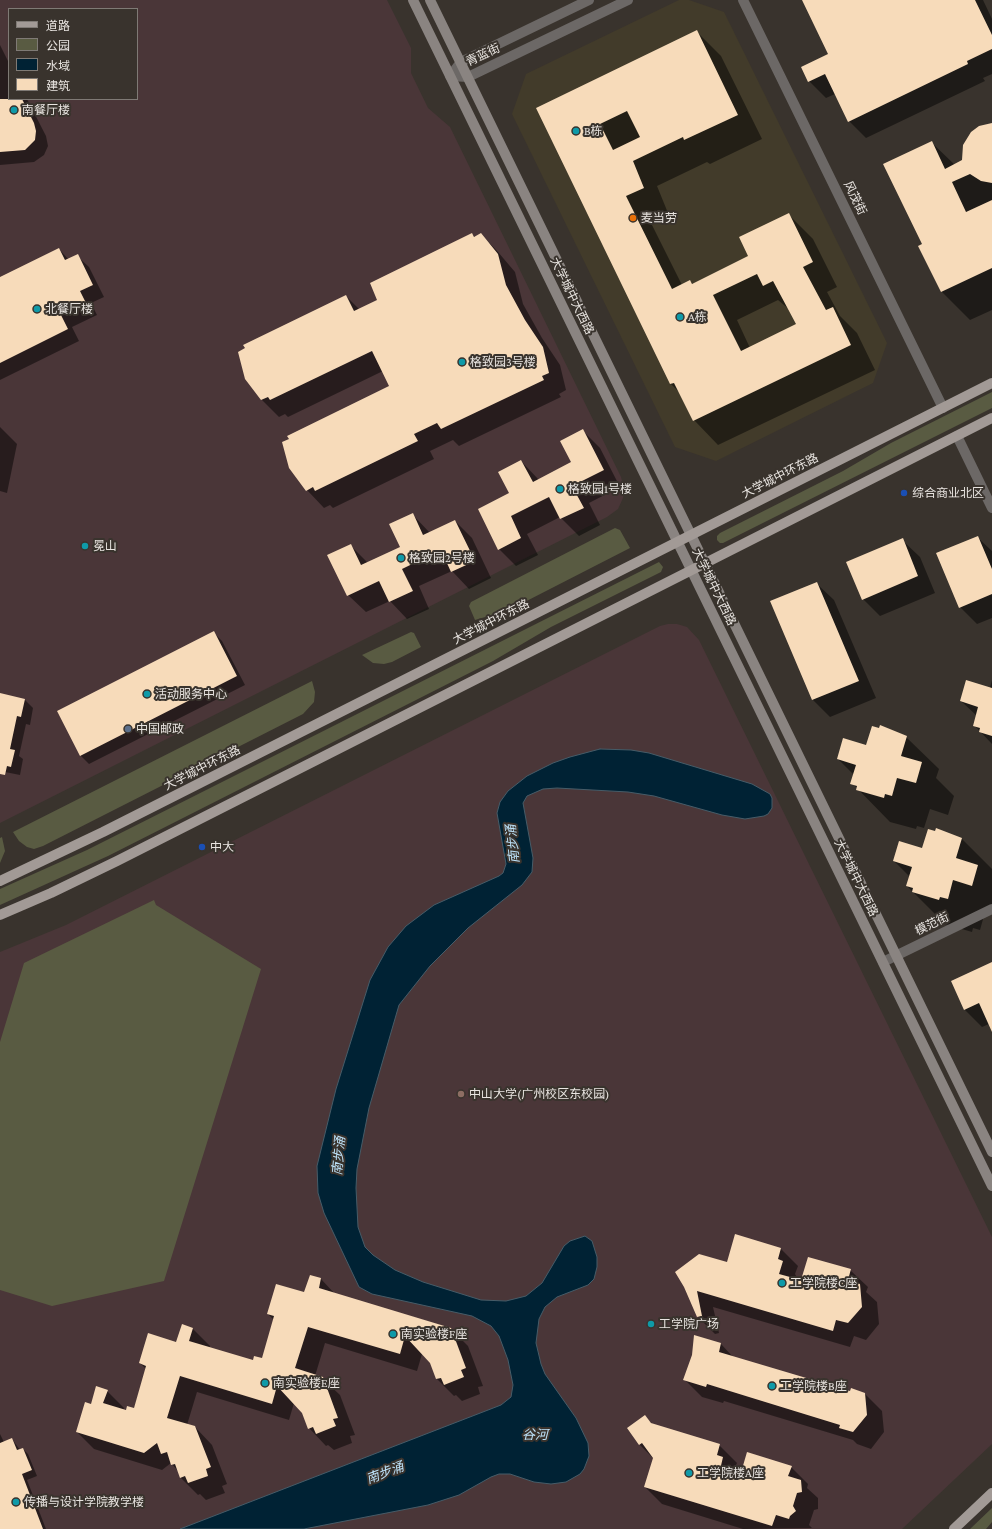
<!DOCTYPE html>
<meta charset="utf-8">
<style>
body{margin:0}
#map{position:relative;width:992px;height:1529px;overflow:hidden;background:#39332d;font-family:"Crimson Pro","Noto Sans SC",serif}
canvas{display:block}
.legend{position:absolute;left:8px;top:8px;width:130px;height:92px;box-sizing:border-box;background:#39332d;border:1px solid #7f7a75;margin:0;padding:5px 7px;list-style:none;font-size:12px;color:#e9e5e1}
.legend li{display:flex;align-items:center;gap:8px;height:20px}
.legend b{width:20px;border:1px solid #7f7a75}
</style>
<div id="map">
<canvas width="992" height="1529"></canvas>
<ul class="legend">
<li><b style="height:5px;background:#a29a96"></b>道路</li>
<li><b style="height:11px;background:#595b42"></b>公园</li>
<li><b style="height:11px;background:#002234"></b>水域</li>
<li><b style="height:11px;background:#f7dbba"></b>建筑</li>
</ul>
</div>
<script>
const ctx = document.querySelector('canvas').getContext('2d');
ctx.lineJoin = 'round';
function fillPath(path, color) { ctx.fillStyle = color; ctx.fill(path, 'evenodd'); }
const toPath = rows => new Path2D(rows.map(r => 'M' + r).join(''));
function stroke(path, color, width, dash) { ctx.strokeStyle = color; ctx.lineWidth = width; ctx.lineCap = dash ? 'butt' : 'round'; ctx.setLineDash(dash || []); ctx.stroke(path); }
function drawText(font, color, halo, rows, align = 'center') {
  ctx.font = font + ' "Crimson Pro","Noto Sans SC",serif'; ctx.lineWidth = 4; ctx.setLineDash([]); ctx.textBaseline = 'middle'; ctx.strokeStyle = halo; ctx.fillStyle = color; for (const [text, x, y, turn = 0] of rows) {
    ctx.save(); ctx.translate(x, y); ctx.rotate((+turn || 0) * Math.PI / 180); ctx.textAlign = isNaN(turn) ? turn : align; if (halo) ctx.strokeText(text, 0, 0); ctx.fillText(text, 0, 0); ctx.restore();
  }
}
fillPath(toPath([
 [679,0,689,0,724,12,887,343,873,383,716,461,675,447,512,114,526,74]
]), '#423b2a');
fillPath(toPath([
 [0,0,387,0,411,48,411,73,428,108,450,127,621,477,624,489,623,498,618,509,607,517,0,823],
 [9,9,137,9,137,99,9,99],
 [668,624,677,624,687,627,699,640,992,1237,992,1444,902,1529,0,1529,0,952,66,925,660,626]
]), '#4a3638');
fillPath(toPath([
 [992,392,992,408,723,543,720,543,717,540,717,536,720,533,843,471,891,443],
 [615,528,620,530,630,548,509,610,475,620,469,606,471,602],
 [659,562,663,567,661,572,551,627,493,661,108,856,0,905,0,889,87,850],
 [411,632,414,633,421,647,392,662,384,664,373,663,362,655],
 [312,681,315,692,314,702,303,714,43,846,34,849,27,847,19,841,13,832],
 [2,837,5,851,0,863,0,838],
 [154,900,156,905,261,969,164,1281,52,1306,0,1290,0,1042,24,963],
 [992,1508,992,1522,986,1529,970,1529]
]), '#595b42');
const water = toPath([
 [600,749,631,750,649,753,752,784,770,794,772,798,772,808,768,814,764,816,745,819,722,815,654,796,628,792,557,788,543,789,527,796,523,803,533,858,532,872,522,885,468,928,430,966,399,1005,369,1108,357,1169,356,1188,358,1227,365,1247,373,1255,395,1270,423,1282,481,1300,506,1301,526,1296,542,1283,564,1246,570,1241,585,1236,592,1241,597,1257,597,1267,594,1279,588,1285,557,1297,545,1307,539,1319,536,1343,541,1364,545,1374,576,1418,588,1443,589,1456,584,1469,580,1474,566,1482,551,1484,534,1482,510,1474,499,1474,491,1477,459,1495,428,1505,304,1529,180,1529,501,1405,511,1397,513,1385,508,1360,499,1336,491,1326,472,1316,372,1294,359,1287,324,1213,318,1193,317,1166,336,1089,370,980,388,947,406,926,434,905,499,876,503,873,506,864,497,813,500,802,508,791,527,776,553,763,570,757,600,749]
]);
fillPath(water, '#002234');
stroke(water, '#465c68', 1);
fillPath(toPath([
 [803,0,983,0,992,19,992,74,983,78,985,81,866,138,849,121,835,94,826,98,809,81,830,55],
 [697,32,721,56,762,139,710,164,707,162,657,186,668,213,650,221,682,285,690,281,693,284,750,257,788,214,813,239,837,287,827,292,840,316,857,333,875,370,718,445,694,420,680,393,671,384,537,108],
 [778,300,790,310,798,325,750,348,737,320],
 [0,45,9,63,9,99,27,99,46,136,48,146,44,155,34,162,0,165],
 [992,125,992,310,970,320,942,292,920,246,923,244,931,142,955,165,963,161],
 [472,234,475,237,481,234,498,252,515,272,523,304,542,338,560,365,566,390,559,394,561,397,459,446,453,440,430,451,434,459,333,508,330,505,324,508,307,490,291,440,391,386,383,371,288,417,285,414,279,417,262,400,246,379,346,296,360,310,378,300],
 [59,249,69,260,77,256,89,267,104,297,91,303,97,315,72,327,79,341,0,380,0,278],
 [0,427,17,444,7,493,0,491],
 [583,431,600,448,620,487,589,503,600,525,579,536,560,517,527,534,538,555,516,566,499,549,510,493,521,461,539,480,572,463],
 [412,514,430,533,455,521,472,538,491,578,469,589,452,571,419,586,429,609,407,619,390,601,366,612,348,595,350,545,368,563,401,547],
 [977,537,992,551,992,618,977,624,960,607],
 [902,540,920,557,935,593,880,616,863,599],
 [816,583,834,600,876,698,830,717,813,700,771,602],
 [214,633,222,641,245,685,89,764,81,756,58,712],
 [992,680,992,744,974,725,977,716,961,701,990,688],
 [0,694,25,700,33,708,30,725,26,724,19,756,23,759,20,775,0,771],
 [906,737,939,769,936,778,954,796,948,815,930,809,924,828,917,826,916,829,890,822,852,783,854,775,838,759,867,746],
 [936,829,962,839,992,869,992,914,985,912,980,930,973,928,972,932,945,924,907,886,910,877,894,861,923,849],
 [992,964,992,1030,989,1024,982,1027,965,1010],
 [781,1249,798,1266,795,1274,799,1281,850,1270,868,1287,866,1292,877,1302,879,1324,866,1340,854,1336,850,1347,713,1307,719,1333,715,1334,698,1317,685,1286,728,1263],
 [310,1276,321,1279,335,1294,450,1328,468,1346,483,1386,478,1387,480,1394,462,1401,456,1395,454,1396,437,1379,431,1363,422,1354,417,1371,325,1343,315,1376,322,1378,340,1395,355,1435,350,1436,352,1443,334,1450,328,1445,326,1446,309,1428,303,1412,294,1403,289,1420,197,1392,187,1425,195,1427,212,1445,227,1484,222,1486,225,1493,206,1500,200,1494,198,1495,181,1478,178,1471,171,1463,162,1470,94,1449,77,1432,91,1405,107,1391,124,1408,123,1410,134,1409,146,1369,140,1363,177,1343,182,1325,193,1329,210,1346,209,1348,254,1362,262,1360,274,1320,268,1314,305,1294],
 [695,1337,721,1344,734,1358,850,1393,864,1393,882,1411,884,1432,871,1449,857,1444,853,1440,724,1401,723,1403,702,1397,685,1380,693,1355],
 [645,1417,653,1425,719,1445,737,1463,734,1469,741,1476,791,1467,808,1484,807,1488,818,1498,818,1509,814,1510,809,1525,812,1528,743,1529,662,1504,645,1487,654,1459,640,1445,628,1428],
 [0,1434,4,1442,12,1439,20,1450,23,1449,28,1454,37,1476,27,1480,46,1529,0,1529]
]), '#0007');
fillPath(toPath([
 [802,0,975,0,992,35,992,49,967,61,968,64,848,122,825,74,808,82,801,67,828,54],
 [697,30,738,115,684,140,683,137,633,161,644,188,626,196,672,289,690,280,692,284,748,256,739,237,789,213,813,262,803,267,826,310,833,307,851,345,693,421,674,383,670,384,536,108],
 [627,111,640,137,613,150,600,124],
 [757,274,763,286,773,281,796,324,741,351,713,295],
 [0,99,22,99,34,123,36,131,35,140,25,150,0,152],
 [992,123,992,183,981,181,970,174,952,182,966,212,992,200,992,268,941,292,918,246,922,244,883,164,932,141,945,169,962,160,963,145,971,132,979,126],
 [472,233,474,237,481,233,498,254,506,285,525,320,543,347,549,373,542,376,544,380,441,429,437,423,414,434,418,441,315,491,313,487,306,491,289,468,282,442,289,439,287,436,389,386,372,351,270,400,268,397,261,400,245,379,238,352,245,348,243,345,346,295,354,311,377,300,370,283],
 [59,248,65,260,78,254,93,285,80,291,86,303,61,315,68,329,0,363,0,277],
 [583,429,604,470,572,486,584,508,560,519,549,497,511,516,521,538,498,550,478,509,509,493,498,472,521,460,533,482,571,462,560,441],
 [413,513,423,535,455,520,475,561,451,572,441,550,402,569,413,591,389,602,379,581,347,596,327,555,351,544,361,565,400,547,389,524],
 [978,536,992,569,992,594,959,608,936,553],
 [903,538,918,576,862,600,846,562],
 [817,582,859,681,812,700,770,601],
 [214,631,237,676,80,756,57,711],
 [966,680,992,688,992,736,979,732,980,728,973,726,978,707,960,701],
 [0,693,25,699,21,717,17,716,10,749,15,750,11,767,7,766,5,775,0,774],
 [880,725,907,736,901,756,922,762,916,783,897,778,892,796,885,794,884,798,856,790,857,786,850,784,856,765,837,759,843,738,866,745,872,726,879,728],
 [936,828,962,838,956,858,978,865,972,886,953,880,948,899,940,897,939,900,912,892,913,888,906,886,912,867,893,861,899,841,922,848,928,829,935,831],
 [992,962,992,1032,979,1003,964,1010,951,981],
 [735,1234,781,1248,778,1259,783,1261,779,1274,801,1280,808,1257,851,1269,848,1280,860,1284,862,1307,848,1323,836,1320,833,1331,697,1291,702,1316,697,1317,684,1287,675,1272,699,1254,727,1262],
 [310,1275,321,1278,319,1288,451,1328,466,1368,461,1370,464,1377,444,1385,441,1378,436,1379,430,1363,405,1336,400,1354,308,1327,295,1368,323,1377,338,1418,333,1419,336,1426,316,1434,313,1427,308,1429,302,1413,277,1386,272,1404,180,1376,167,1418,195,1426,211,1467,206,1469,208,1476,188,1483,185,1476,180,1478,175,1464,171,1465,167,1452,161,1454,157,1443,144,1453,76,1432,85,1402,91,1404,96,1386,108,1390,103,1403,126,1410,127,1406,134,1408,146,1366,139,1363,148,1333,176,1342,182,1324,193,1328,189,1341,253,1360,254,1356,262,1358,274,1316,267,1314,276,1284,304,1292],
 [694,1335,721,1343,719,1352,850,1391,851,1388,865,1393,867,1415,853,1432,839,1428,840,1425,749,1397,707,1384,706,1387,683,1380,692,1355],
 [645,1415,651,1423,720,1444,717,1455,723,1457,720,1470,740,1476,747,1452,792,1466,788,1476,801,1480,802,1492,797,1493,793,1506,796,1511,790,1516,789,1519,776,1515,772,1526,644,1487,653,1458,642,1443,639,1445,627,1428],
 [12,1438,17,1450,23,1448,32,1470,22,1474,43,1529,0,1529,0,1443]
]), '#f7dbba');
stroke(toPath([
 [743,0,943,408],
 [450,76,468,77,628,0],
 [450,76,461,62,589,0],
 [957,436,992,508],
 [883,962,992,909]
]), '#6c6866', 10);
stroke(toPath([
 [413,0,992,1186],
 [430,0,992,1152]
]), '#8a8481', 10);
stroke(toPath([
 [0,881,103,832,992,383],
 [0,915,51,893,117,861,992,418],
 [954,1529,992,1493]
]), '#a29a96', 10);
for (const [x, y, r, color] of [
 [14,110,4,"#0f9aa8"],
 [576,131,4,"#0f9aa8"],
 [633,218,4,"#e8710a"],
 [37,309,4,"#0f9aa8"],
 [680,317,4,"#0f9aa8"],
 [462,362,4,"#0f9aa8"],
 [560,489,4,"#0f9aa8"],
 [904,493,4,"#1a4fb4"],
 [85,546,4,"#0f9aa8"],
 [401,558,4,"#0f9aa8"],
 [147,694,4,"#0f9aa8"],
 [128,729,4,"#5c6f8a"],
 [202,847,4,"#1a4fb4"],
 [461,1094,4,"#8d6e63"],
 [782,1283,4,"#0f9aa8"],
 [651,1324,4,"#0f9aa8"],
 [393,1334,4,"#0f9aa8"],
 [265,1383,4,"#0f9aa8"],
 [772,1386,4,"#0f9aa8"],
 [689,1473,4,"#0f9aa8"],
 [16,1502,4,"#0f9aa8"]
]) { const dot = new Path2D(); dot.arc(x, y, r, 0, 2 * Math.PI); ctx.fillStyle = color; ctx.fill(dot); stroke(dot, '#39332d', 1.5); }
drawText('12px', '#e9e5e1', '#39332d', [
 ["青蓝街",483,55,-25],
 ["风茂街",855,198,64],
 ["大学城中大西路",572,296,64],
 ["大学城中环东路",780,476,-27],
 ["大学城中大西路",714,587,64],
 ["大学城中环东路",491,622,-27],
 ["大学城中环东路",202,768,-27],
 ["大学城中大西路",856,878,64],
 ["模范街",932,924,-26]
]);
drawText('12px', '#e9e5e1', '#39332d', [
 ["南餐厅楼",22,110],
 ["B栋",584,131],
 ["麦当劳",641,218],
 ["北餐厅楼",45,309],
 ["A栋",688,317],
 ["格致园3号楼",470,362],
 ["格致园1号楼",568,489],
 ["综合商业北区",912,493],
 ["冕山",93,546],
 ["格致园2号楼",409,558],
 ["活动服务中心",155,694],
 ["中国邮政",136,729],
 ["中大",210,847],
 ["中山大学(广州校区东校园)",469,1094],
 ["工学院楼C座",790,1283],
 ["工学院广场",659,1324],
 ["南实验楼F座",401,1334],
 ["南实验楼E座",273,1383],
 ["工学院楼B座",780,1386],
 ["工学院楼A座",697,1473],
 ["传播与设计学院教学楼",24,1502]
], 'left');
drawText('italic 13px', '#bce1f8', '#39332d', [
 ["南步涌",513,844,-96],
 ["南步涌",339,1156,-85],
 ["谷河",535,1435],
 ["南步涌",385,1473,-21]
]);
</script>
